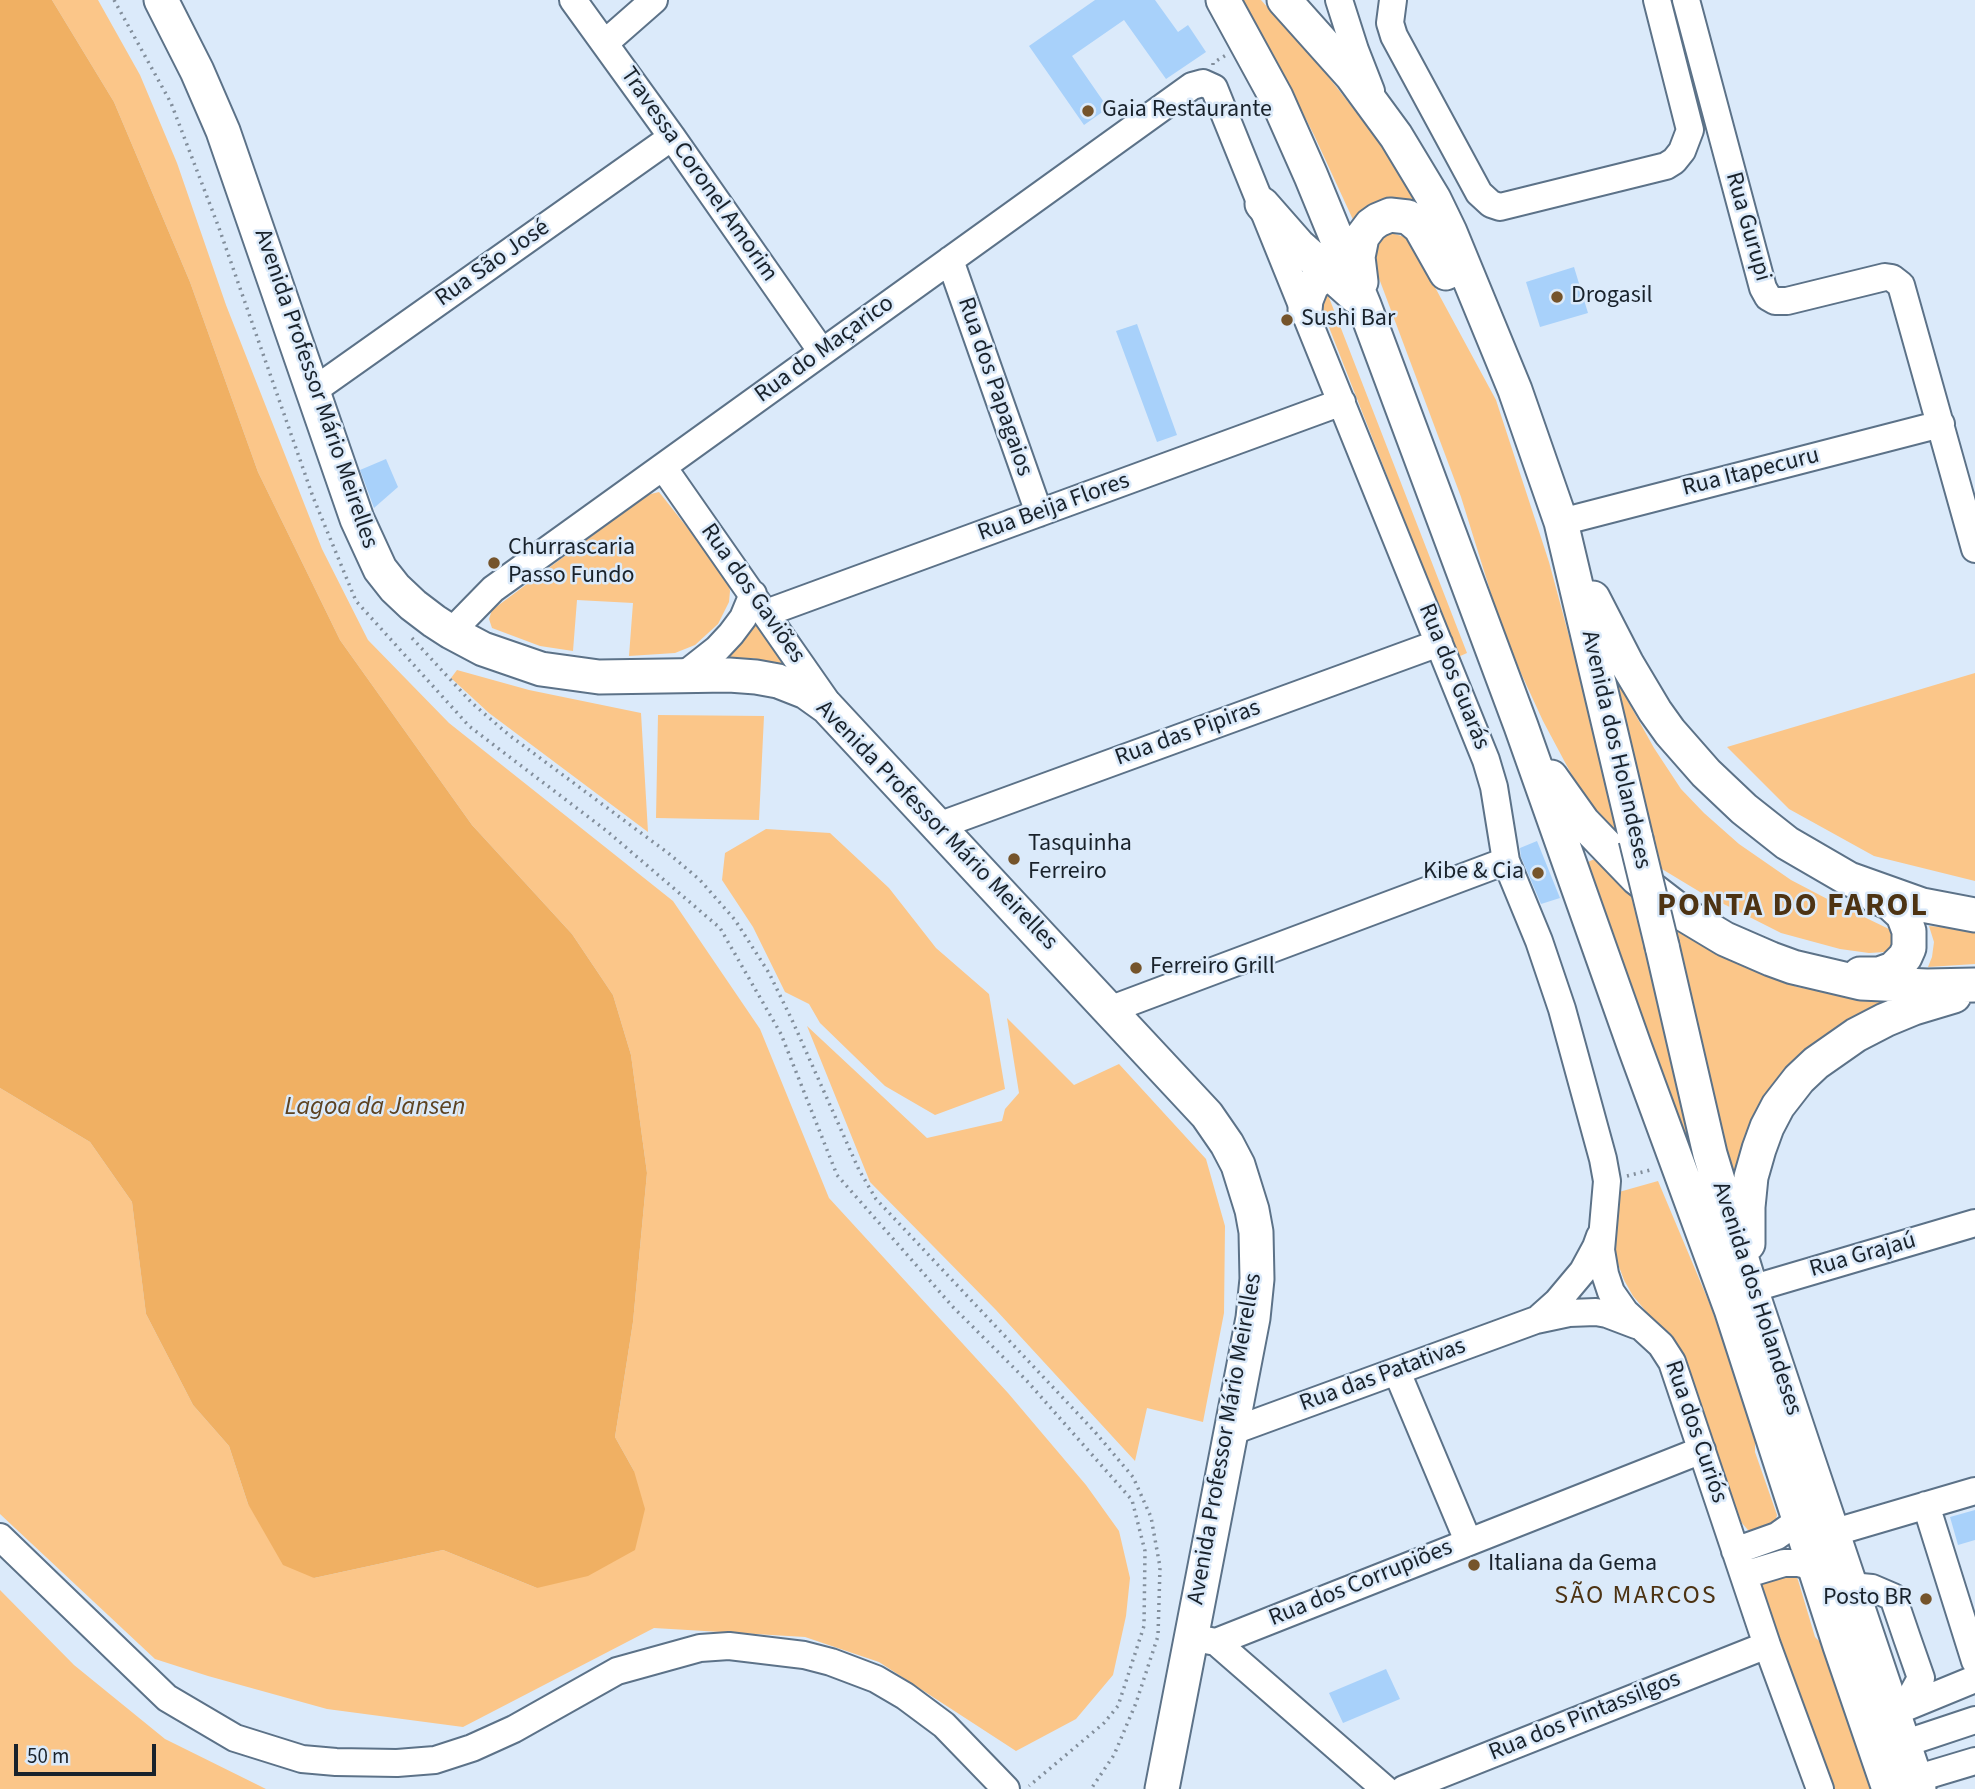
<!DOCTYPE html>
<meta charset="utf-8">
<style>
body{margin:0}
#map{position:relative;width:1975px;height:1789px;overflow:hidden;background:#dbeafa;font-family:"Source Sans 3",sans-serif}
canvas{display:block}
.scale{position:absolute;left:14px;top:1744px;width:142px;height:32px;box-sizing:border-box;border:4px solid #19222b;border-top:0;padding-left:9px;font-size:21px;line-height:24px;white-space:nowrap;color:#19222b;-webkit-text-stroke:5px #dbeafa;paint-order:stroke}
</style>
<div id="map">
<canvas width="1975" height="1789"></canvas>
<div class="scale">50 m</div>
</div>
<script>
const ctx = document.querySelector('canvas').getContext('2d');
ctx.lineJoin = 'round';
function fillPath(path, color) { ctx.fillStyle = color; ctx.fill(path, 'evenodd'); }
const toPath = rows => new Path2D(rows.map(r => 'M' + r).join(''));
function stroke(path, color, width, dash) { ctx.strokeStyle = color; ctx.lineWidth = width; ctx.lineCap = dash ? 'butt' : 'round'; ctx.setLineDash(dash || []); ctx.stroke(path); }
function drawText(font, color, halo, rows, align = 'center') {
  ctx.font = font + ' "Source Sans 3",sans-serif'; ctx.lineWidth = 5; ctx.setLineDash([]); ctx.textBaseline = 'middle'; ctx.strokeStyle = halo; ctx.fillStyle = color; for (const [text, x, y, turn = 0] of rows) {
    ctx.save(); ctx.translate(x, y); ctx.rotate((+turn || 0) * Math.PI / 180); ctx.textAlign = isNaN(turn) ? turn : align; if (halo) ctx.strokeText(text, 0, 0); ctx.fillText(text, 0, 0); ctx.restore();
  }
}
fillPath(toPath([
 [52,0,98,0,140,75,177,163,226,305,322,549,368,640,449,723,673,901,760,1029,829,1198,1008,1393,1086,1485,1119,1531,1130,1578,1126,1616,1113,1675,1076,1719,1016,1751,879,1662,805,1637,654,1628,463,1727,327,1709,208,1676,155,1659,0,1514,0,1088,90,1142,132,1202,146,1314,193,1405,229,1446,248,1504,314,1578,443,1550,537,1588,634,1471,615,1437,633,1322,647,1173,631,1055,613,995,572,934,472,825,340,640,258,472,190,282,114,102],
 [1238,0,1261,0,1327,75,1367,126,1395,165,1414,200,1391,199,1374,203,1355,224,1314,135,1269,47],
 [1391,233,1405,237,1430,278,1496,400,1549,562,1625,844,1602,820,1575,781,1543,721,1520,671,1499,619,1461,497,1371,257,1381,238],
 [1323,282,1467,653,1458,657,1316,294],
 [659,492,728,579,730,591,729,602,718,624,695,645,675,653,629,656,633,603,577,600,573,651,540,646,492,628,489,619,492,610,647,495],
 [751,618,784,663,782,665,752,658,724,658],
 [1609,667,1654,748,1681,789,1704,813,1739,844,1791,880,1833,902,1889,929,1893,934,1893,945,1890,950,1885,952,1869,953,1840,949,1781,933,1700,892,1652,863],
 [457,670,529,690,641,713,648,832,489,713,451,678],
 [1975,673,1975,881,1874,856,1789,809,1727,747],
 [658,715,764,716,759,820,656,818],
 [766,829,830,833,889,888,936,948,989,994,1005,1089,935,1115,885,1086,820,1023,809,1004,785,992,753,927,722,880,725,853],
 [1599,857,1639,906,1779,1396,1581,865],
 [1674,926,1717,954,1797,987,1883,1002,1878,1009,1834,1033,1736,1182,1731,1177],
 [1929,926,1975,930,1975,964,1928,967,1932,957,1934,942],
 [1007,1018,1074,1085,1119,1064,1206,1159,1225,1226,1224,1313,1203,1422,1147,1408,1135,1461,996,1310,870,1182,807,1026,927,1138,1002,1121,1005,1109,1019,1093],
 [1658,1181,1711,1307,1755,1436,1755,1452,1777,1515,1774,1526,1757,1534,1748,1530,1734,1514,1662,1330,1633,1296,1624,1280,1618,1264,1613,1246,1619,1192],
 [1793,1572,1798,1580,1815,1637,1824,1646,1875,1789,1830,1789,1758,1591,1761,1576],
 [0,1590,74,1665,165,1739,266,1789,0,1789]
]), '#fbc689');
fillPath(toPath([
 [0,0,52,0,114,102,190,282,258,472,340,640,472,825,572,934,613,995,631,1055,647,1173,633,1322,615,1437,634,1471,645,1509,635,1550,588,1576,537,1588,443,1550,314,1578,283,1565,248,1504,229,1446,193,1405,146,1314,132,1202,90,1142,0,1088]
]), '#f0b063');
fillPath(toPath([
 [1095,0,1155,0,1178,32,1188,25,1206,52,1166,79,1124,20,1072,56,1108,108,1084,125,1029,46],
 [1574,267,1588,313,1540,327,1526,282],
 [1137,324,1177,435,1157,442,1116,331],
 [386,459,398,487,374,508,360,470],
 [1537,841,1560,898,1541,904,1521,857,1520,848],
 [1975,1510,1975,1540,1958,1545,1950,1517],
 [1386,1669,1400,1699,1343,1723,1329,1693]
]), '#a8d1fa');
const minor = toPath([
 [573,0,672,137,822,352],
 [1339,0,1355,50,1371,91],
 [1393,0,1390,23,1394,36,1479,193,1491,204,1500,207,1666,166,1674,161,1682,151,1690,130,1657,0],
 [1686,0,1763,288,1768,297,1775,301,1787,301,1885,277,1892,278,1901,285,1975,549],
 [605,43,654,0],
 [950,260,1039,513],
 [313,391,672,137],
 [663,467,829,705],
 [1561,522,1941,424],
 [766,613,1342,402],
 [451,632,493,589,1192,86,1203,83,1214,88,1486,760,1494,787,1506,861,1539,941,1562,1009,1603,1159,1607,1181,1601,1250,1605,1274,1611,1292,1625,1312,1661,1345,1672,1362,1767,1645,1820,1789],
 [684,675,717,649,731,634,743,618,753,594],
 [938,826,1439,643],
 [1109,1010,1506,861],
 [1751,1289,1975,1223],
 [1538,1319,1557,1302,1583,1271,1596,1247,1600,1236],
 [1397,1372,1468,1541],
 [1230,1432,1536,1320,1569,1313,1596,1312,1607,1314,1636,1325],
 [1926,1505,1975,1661],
 [1832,1533,1975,1491],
 [0,1537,167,1698,235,1738,302,1759,336,1762,397,1763,435,1760,472,1748,514,1729,617,1671,700,1648,729,1646,804,1655,831,1662,876,1679,905,1696,944,1725,1006,1789],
 [1735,1551,1777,1536,1791,1526,1798,1516],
 [1744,1575,1784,1563,1798,1563,1814,1567],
 [1850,1586,1872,1588,1893,1597,1907,1638,1921,1678,1910,1698,1893,1713],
 [1200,1639,1216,1642,1385,1789],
 [1216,1642,1702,1450],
 [1897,1711,1975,1679],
 [1903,1744,1975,1720],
 [1915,1779,1975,1761],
 [1404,1789,1767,1645]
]);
const major = toPath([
 [161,0,197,71,223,131,357,519,380,569,395,588,413,605,434,621,451,632,483,649,541,669,599,677,729,675,756,677,778,681,806,692,827,707,1013,907,1207,1115,1227,1144,1238,1165,1252,1210,1256,1232,1257,1279,1253,1318,1162,1789],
 [1223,0,1276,97,1311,176,1364,305,1521,726,1635,1048,1731,1309,1840,1646,1889,1789],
 [1284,0,1352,76,1396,136,1434,199,1450,232,1515,390,1561,522,1636,839],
 [1262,204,1298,245,1355,296],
 [1361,282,1358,257,1362,237,1371,225,1378,220,1390,215,1408,217,1420,227,1446,273],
 [1305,310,1306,300,1312,285,1325,274,1332,274],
 [1593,598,1627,664,1655,711,1670,732,1706,773,1744,809,1787,843,1849,879,1922,905,1975,915],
 [1551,777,1583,822,1637,878,1685,915,1725,939,1771,959,1793,967,1861,983,1927,986,1975,985],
 [1662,946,1710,1154,1751,1289,1805,1451,1919,1789],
 [1860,974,1879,974,1893,969,1905,957,1909,948,1909,931,1903,915,1890,903,1876,897],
 [1748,1244,1748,1207,1751,1177,1759,1149,1767,1127,1778,1106,1799,1079,1816,1063,1856,1035,1885,1020,1914,1008,1954,996]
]);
stroke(minor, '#5c7288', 30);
stroke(major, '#5c7288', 37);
stroke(toPath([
 [114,0,171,103,219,228,313,497,356,601,469,726,608,832,720,928,781,1034,837,1175,953,1307,1027,1381,1132,1500,1145,1551,1144,1626,1118,1706,1104,1723,1029,1786],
 [1213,65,1213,63,1226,55],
 [412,638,472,703,509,735,668,853,700,880,735,920,769,973,792,1020,859,1170,876,1199,1095,1432,1133,1477,1151,1517,1160,1567,1158,1636,1136,1703,1114,1755,1091,1789],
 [1627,1176,1654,1169]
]), '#828e9b', 3.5, [2, 5]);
stroke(minor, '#fff', 26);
stroke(major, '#fff', 33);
const majorBridge = toPath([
 [1636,839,1662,946]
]);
stroke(majorBridge, '#5c7288', 37, []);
stroke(majorBridge, '#fff', 33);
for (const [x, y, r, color] of [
 [1088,111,7,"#75542b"],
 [1557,297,7,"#75542b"],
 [1287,320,7,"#75542b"],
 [494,563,7,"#75542b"],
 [1014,859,7,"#75542b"],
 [1538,873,7,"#75542b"],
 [1136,968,7,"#75542b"],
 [1474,1565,7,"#75542b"],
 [1926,1599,7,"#75542b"]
]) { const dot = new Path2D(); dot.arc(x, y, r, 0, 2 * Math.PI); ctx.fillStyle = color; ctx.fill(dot); stroke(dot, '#dbeafa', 2.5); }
drawText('24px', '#19222b', '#dbeafa', [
 ["Gaia Restaurante",1102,111],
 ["Drogasil",1571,297],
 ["Sushi Bar",1301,320],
 ["Churrascaria",508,549],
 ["Passo Fundo",508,577],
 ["Tasquinha",1028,845],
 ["Ferreiro",1028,873],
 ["Kibe & Cia",1524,873,"right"],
 ["Ferreiro Grill",1150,968],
 ["Italiana da Gema",1488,1565],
 ["Posto BR",1912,1599,"right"]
], 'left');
drawText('24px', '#19222b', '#dbeafa', [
 ["Travessa Coronel Amorim",698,175,55],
 ["Rua Gurupi",1747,227,74],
 ["Rua São José",493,264,-35],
 ["Rua do Maçarico",825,350,-36],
 ["Rua dos Papagaios",994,387,71],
 ["Avenida Professor Mário Meirelles",315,389,71],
 ["Rua Itapecuru",1751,473,-14],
 ["Rua Beija Flores",1054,508,-20],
 ["Rua dos Gaviões",752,594,55],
 ["Rua dos Guarás",1453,677,68],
 ["Rua das Pipiras",1188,734,-20],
 ["Avenida dos Holandeses",1615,750,77],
 ["Avenida Professor Mário Meirelles",936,826,46],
 ["Rua Grajaú",1863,1256,-16],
 ["Avenida dos Holandeses",1756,1299,72],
 ["Rua das Patativas",1383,1376,-20],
 ["Rua dos Curiós",1695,1432,71],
 ["Avenida Professor Mário Meirelles",1226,1439,-80],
 ["Rua dos Corrupiões",1361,1584,-22],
 ["Rua dos Pintassilgos",1585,1717,-22]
]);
drawText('italic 26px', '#5d4221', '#dbeafa', [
 ["Lagoa da Jansen",375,1108]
]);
ctx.letterSpacing = '2px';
drawText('26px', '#4d3313', '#dbeafa', [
 ["SÃO MARCOS",1636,1597]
]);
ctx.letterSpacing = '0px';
ctx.letterSpacing = '2px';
drawText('bold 32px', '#4d3313', '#dbeafa', [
 ["PONTA DO FAROL",1793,908]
]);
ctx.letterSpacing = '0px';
</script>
